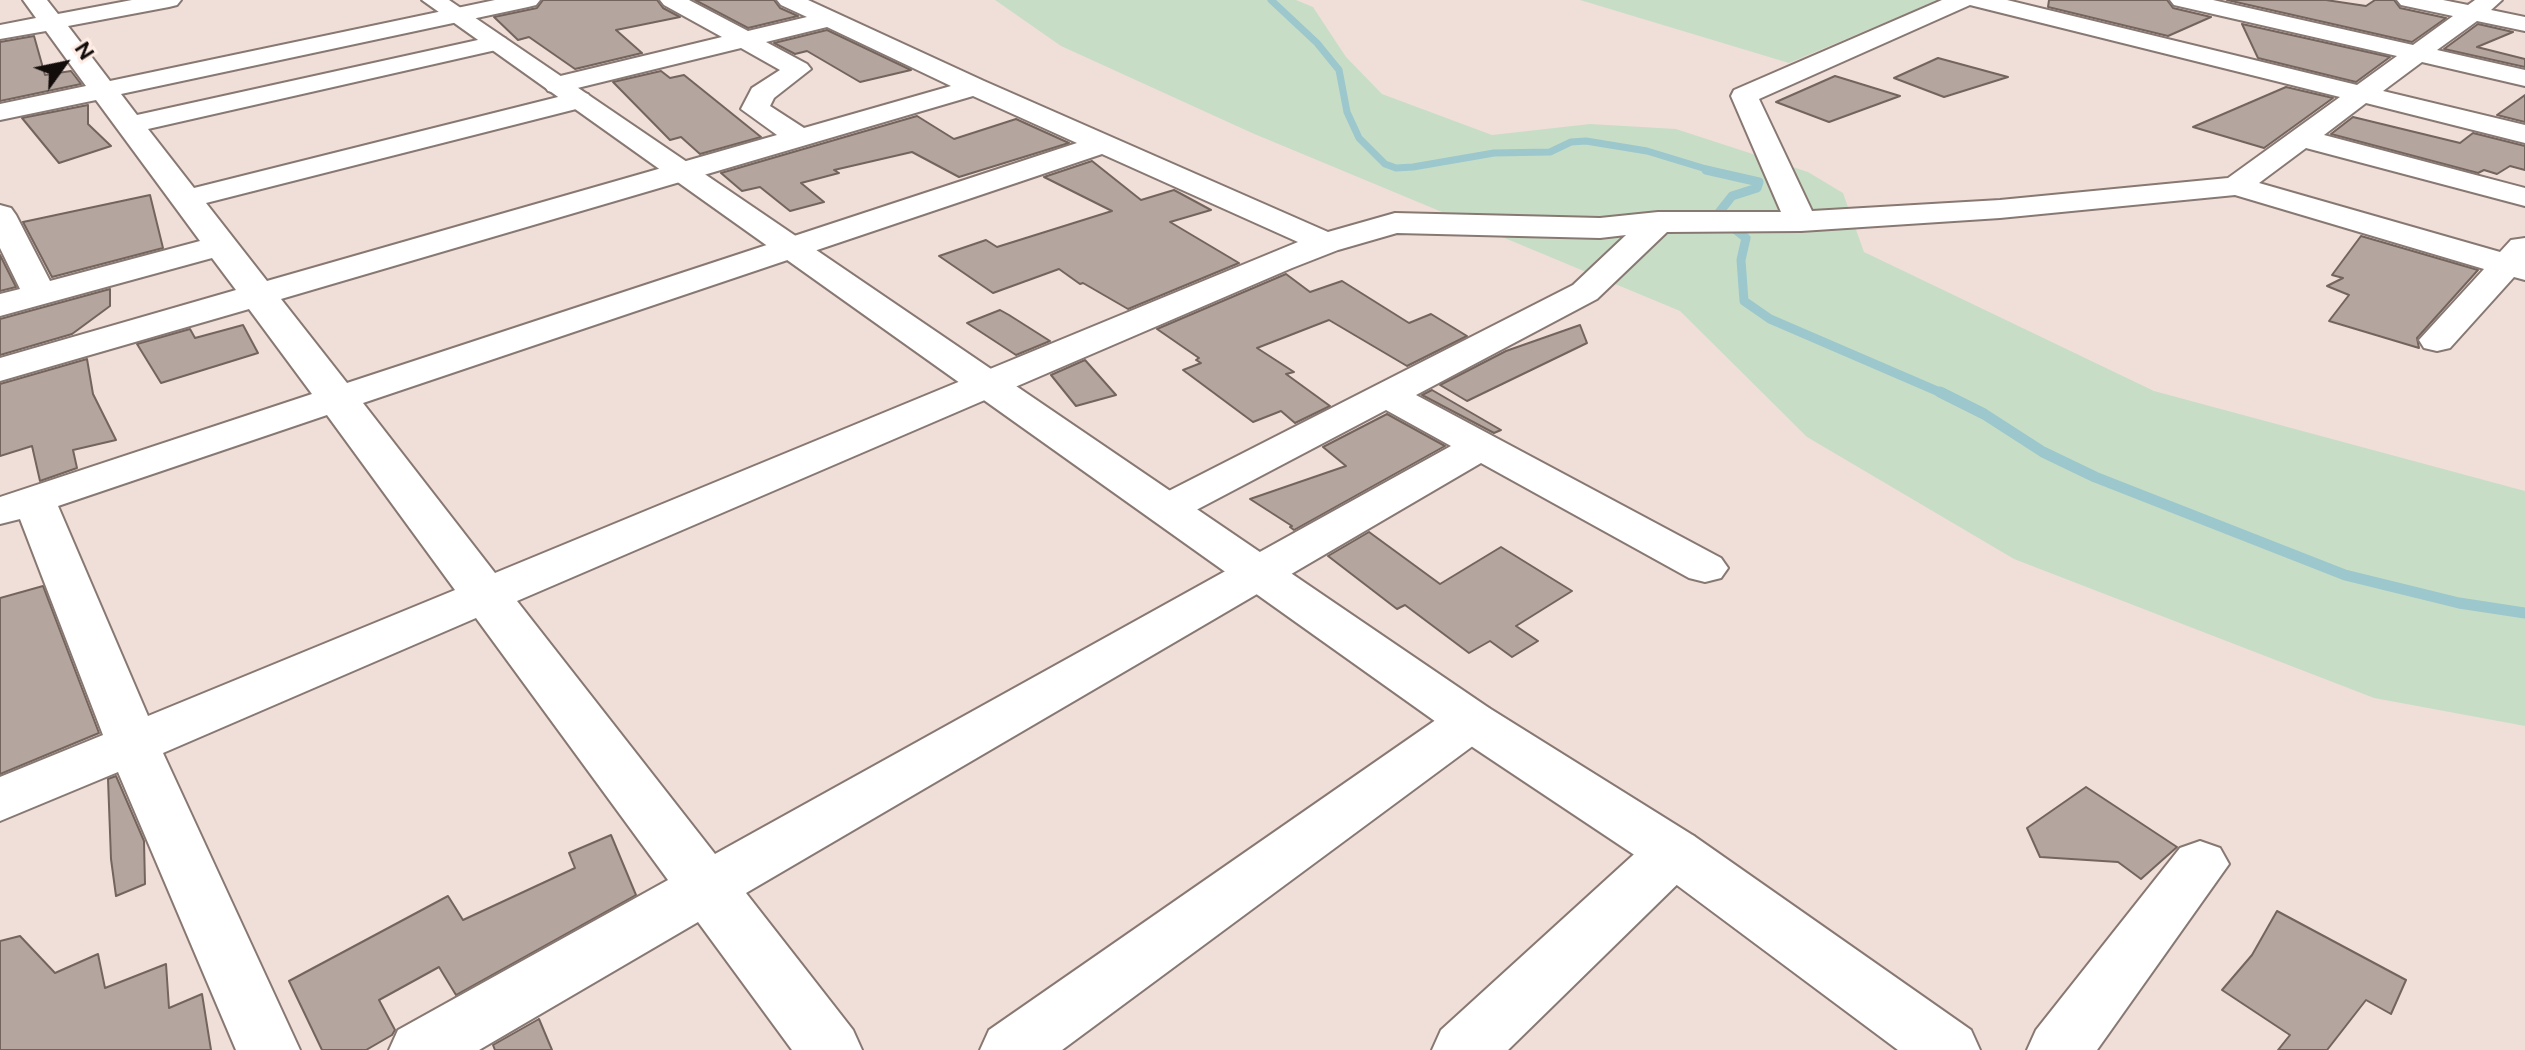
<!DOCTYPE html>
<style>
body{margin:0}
#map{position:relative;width:2525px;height:1050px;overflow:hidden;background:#f0dfd8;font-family:"DM Sans",sans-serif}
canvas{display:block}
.north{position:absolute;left:24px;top:24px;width:80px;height:80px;-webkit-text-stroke:6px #feece5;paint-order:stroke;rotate:57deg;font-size:22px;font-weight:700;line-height:32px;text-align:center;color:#120d0a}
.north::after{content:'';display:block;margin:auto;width:28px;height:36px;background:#120d0a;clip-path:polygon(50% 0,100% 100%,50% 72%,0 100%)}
</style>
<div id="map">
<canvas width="2525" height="1050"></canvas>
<div class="north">N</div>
</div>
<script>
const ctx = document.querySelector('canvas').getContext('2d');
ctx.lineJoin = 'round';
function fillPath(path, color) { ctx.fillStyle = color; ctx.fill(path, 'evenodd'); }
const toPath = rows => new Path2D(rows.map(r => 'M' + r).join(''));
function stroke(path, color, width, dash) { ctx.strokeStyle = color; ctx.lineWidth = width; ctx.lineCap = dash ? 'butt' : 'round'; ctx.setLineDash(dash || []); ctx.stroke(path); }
fillPath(toPath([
 [995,0,1296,0,1313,7,1346,57,1382,94,1492,135,1590,124,1676,129,1808,172,1843,193,1864,252,2154,391,2525,491,2525,726,2374,698,2014,559,1807,437,1680,311,1252,133,1061,46],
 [1580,0,1939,0,1789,63]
]), '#c8ddc6');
stroke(toPath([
 [1271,0,1317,43,1339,70,1347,112,1359,138,1385,164,1396,168,1413,167,1494,153,1550,152,1571,142,1586,141,1647,151,1716,172]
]), '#9bc7cd', 7);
stroke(toPath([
 [1706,170,1759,182,1757,188,1732,196,1717,215,1746,238,1741,260,1744,301,1770,319,1944,394]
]), '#9bc7cd', 9);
stroke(toPath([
 [1940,392,1984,414,2043,452,2095,477,2345,575,2459,603,2525,613]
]), '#9bc7cd', 11);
const building = toPath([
 [543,0,657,0,663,8,680,17,616,30,642,53,575,69,529,37,518,40,494,17,537,8,543,0],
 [695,0,774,0,780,8,798,16,748,28,695,0],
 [2049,0,2167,0,2173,8,2211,17,2168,36,2048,7,2049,0],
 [2227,0,2326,0,2366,6,2375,0,2394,0,2400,8,2446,18,2412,42,2227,0],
 [2242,24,2390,57,2356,82,2258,58,2242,24],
 [2478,24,2513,32,2477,47,2525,59,2525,67,2444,49,2478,24],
 [827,30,911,70,860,82,807,51,795,54,774,43,827,30],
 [34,36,45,75,71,71,81,84,0,101,0,42,34,36],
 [1938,58,2008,77,1944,97,1894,78,1938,58],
 [661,71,670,78,684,75,761,137,700,154,681,137,670,140,613,82,661,71],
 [1835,76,1900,96,1829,122,1776,102,1835,76],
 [2286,87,2333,98,2264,148,2193,127,2286,87],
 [2525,95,2525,122,2497,115,2525,95],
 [88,105,88,124,111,146,59,163,22,118,88,105],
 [917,116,954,139,1016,119,1069,143,959,177,912,152,834,170,839,173,801,183,824,202,790,211,760,187,742,191,721,173,917,116],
 [2353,117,2460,143,2473,133,2525,146,2525,170,2510,166,2497,174,2484,170,2478,173,2331,134,2353,117],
 [1092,161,1141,200,1174,190,1211,210,1170,222,1239,263,1128,309,1083,283,1080,284,1059,269,993,293,939,256,986,240,997,247,1112,211,1044,177,1092,161],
 [150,195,163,248,52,277,23,222,150,195],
 [2361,236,2478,270,2417,338,2419,348,2329,321,2349,295,2327,286,2343,278,2332,275,2361,236],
 [0,255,16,287,0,291,0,255],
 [1286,274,1310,292,1342,281,1409,323,1431,314,1467,336,1407,366,1329,320,1257,348,1294,372,1286,374,1330,406,1295,423,1281,411,1253,422,1183,370,1201,363,1196,360,1199,358,1157,329,1286,274],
 [110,289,110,306,72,334,0,355,0,319,110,289],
 [1000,310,1009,315,1050,341,1016,355,967,323,1000,310],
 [243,325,258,353,161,383,137,344,190,329,195,338,243,325],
 [1580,325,1587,343,1467,401,1440,385,1506,351,1580,325],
 [87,359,93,394,116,440,73,450,77,468,40,481,32,446,0,456,0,384,87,359],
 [1085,360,1116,395,1076,406,1051,375,1085,360],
 [1432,390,1501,430,1494,433,1422,395,1432,390],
 [1387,414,1445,446,1294,530,1290,527,1292,526,1250,499,1346,466,1323,447,1387,414],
 [1369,532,1440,584,1501,547,1572,591,1516,626,1538,641,1512,657,1490,641,1469,653,1405,605,1397,609,1328,556,1369,532],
 [43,586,99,733,0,774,0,598,43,586],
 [116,776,144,841,145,884,116,896,111,859,108,779,116,776],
 [2086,787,2177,847,2141,879,2118,862,2040,857,2027,828,2086,787],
 [611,835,636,895,456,995,439,967,379,1000,395,1030,392,1035,366,1050,322,1050,289,981,448,896,463,920,575,868,569,853,611,835],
 [2277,911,2406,980,2391,1014,2366,1000,2327,1050,2278,1050,2290,1035,2222,990,2252,955,2277,911],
 [20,936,55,973,98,954,105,988,166,964,169,1008,202,994,211,1050,0,1050,0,941,20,936],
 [539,1019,552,1050,495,1050,493,1045,539,1019]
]);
fillPath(building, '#b5a59f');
stroke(building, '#73645e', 2);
const street = toPath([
 [23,0,47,0,58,14,132,0,181,0,177,5,169,7,68,26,110,81,495,0,540,0,536,5,528,7,121,94,137,115,496,36,505,38,508,43,505,48,496,50,148,129,194,188,578,92,588,94,592,100,588,106,206,203,267,281,777,135,741,109,752,88,780,70,741,48,557,93,548,91,544,85,548,79,722,37,664,5,660,0,689,0,748,31,807,17,781,5,777,0,808,0,984,81,1328,232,1395,213,1600,218,1658,212,1781,212,1731,96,1734,90,1942,0,2007,0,2357,85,2397,56,2174,5,2170,0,2213,0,2413,45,2453,16,2401,5,2397,0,2443,0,2468,5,2475,0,2502,0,2491,10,2525,17,2525,31,2477,21,2437,50,2525,70,2525,86,2422,62,2383,91,2525,125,2525,143,2366,103,2324,135,2525,188,2525,206,2306,148,2259,183,2500,252,2511,240,2525,238,2525,280,2514,277,2450,348,2437,351,2424,348,2419,340,2484,269,2235,195,2000,218,1801,231,1667,232,1597,299,1416,395,1721,558,1728,568,1721,578,1705,582,1689,578,1481,463,746,893,853,1030,862,1050,792,1050,698,922,479,1050,389,1050,398,1030,668,880,476,618,163,753,300,1050,236,1050,118,772,0,821,0,777,103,735,20,519,0,524,0,497,312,394,249,309,0,381,0,358,236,290,212,258,0,316,0,294,20,289,0,248,0,205,11,208,16,215,50,281,200,241,96,100,0,120,0,104,86,86,46,31,0,39,0,25,36,18,23,0],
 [1970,5,1978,7,2340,97,2228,178,2000,200,1812,211,1759,99,1970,5],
 [827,27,951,86,804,128,770,106,774,98,811,69,807,64,766,42,827,27],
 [973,96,1077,143,347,383,281,299,973,96],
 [1102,154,1298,242,495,573,363,403,1102,154],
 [1397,233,1600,238,1626,235,1573,285,1151,500,1144,509,1151,518,1166,522,1181,518,1386,410,1451,446,715,854,517,601,1292,268,1338,250,1397,233],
 [327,415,455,590,148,716,58,506,327,415],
 [1471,703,1489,708,1497,721,1489,734,1062,1050,980,1050,989,1030,1453,708,1471,703],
 [1674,830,1694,836,1702,852,1694,868,1508,1050,1432,1050,1441,1030,1654,836,1674,830],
 [2200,841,2220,848,2229,864,2097,1050,2027,1050,2036,1030,2180,848,2200,841]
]);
const secondary = toPath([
 [422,0,449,0,1489,708,1694,836,1971,1030,1980,1050,1898,1050,1654,868,1453,734,422,0]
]);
stroke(street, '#887872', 4);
stroke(secondary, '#887872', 4);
fillPath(street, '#fff');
fillPath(secondary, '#fff');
</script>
